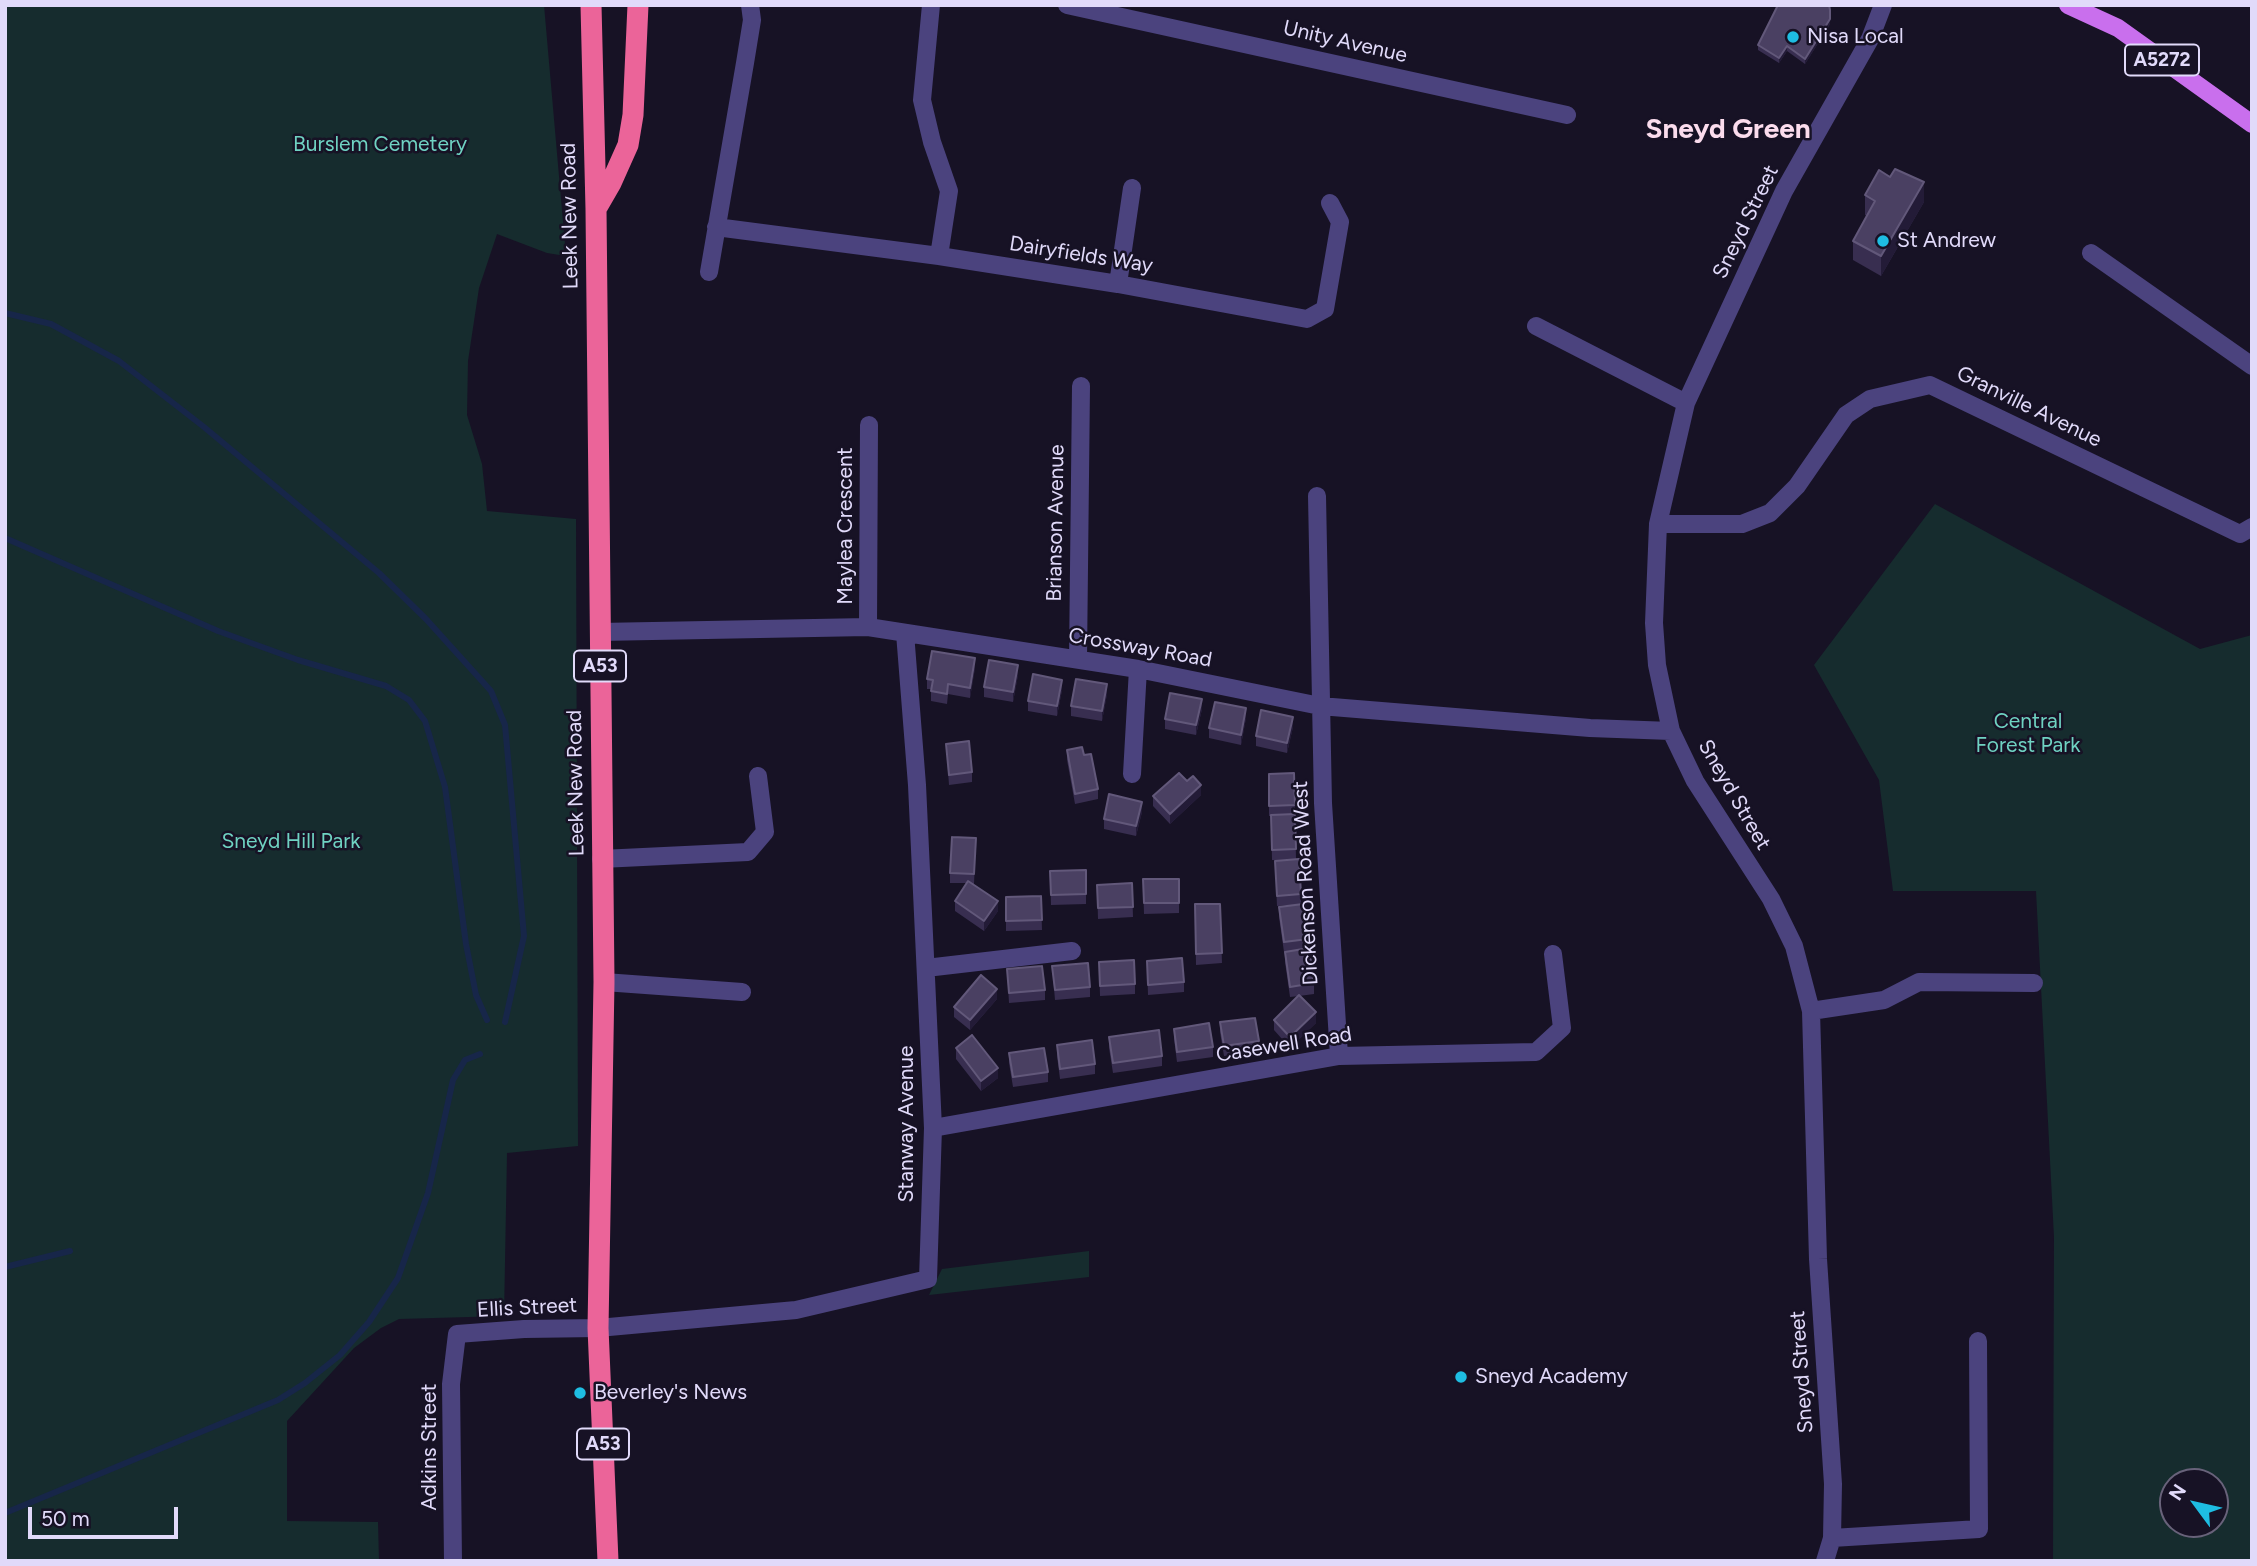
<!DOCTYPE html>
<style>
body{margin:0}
#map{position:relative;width:2257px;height:1566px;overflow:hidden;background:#171225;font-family:Figtree,sans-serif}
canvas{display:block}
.frame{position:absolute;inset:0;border:7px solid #e1dafa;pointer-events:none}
.north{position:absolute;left:2159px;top:1468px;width:70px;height:70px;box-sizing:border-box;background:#171225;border:2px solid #68627a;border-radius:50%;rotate:303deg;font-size:19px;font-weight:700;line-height:28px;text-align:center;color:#e1dafa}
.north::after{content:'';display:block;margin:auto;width:24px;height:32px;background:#1ebde2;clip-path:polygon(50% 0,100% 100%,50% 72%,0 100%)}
.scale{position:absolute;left:28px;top:1507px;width:150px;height:32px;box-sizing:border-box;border:4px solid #e1dafa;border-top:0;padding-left:9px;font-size:21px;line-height:24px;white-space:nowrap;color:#e1dafa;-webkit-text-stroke:5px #171225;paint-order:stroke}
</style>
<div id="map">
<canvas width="2257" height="1566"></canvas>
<div class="frame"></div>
<div class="north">N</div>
<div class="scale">50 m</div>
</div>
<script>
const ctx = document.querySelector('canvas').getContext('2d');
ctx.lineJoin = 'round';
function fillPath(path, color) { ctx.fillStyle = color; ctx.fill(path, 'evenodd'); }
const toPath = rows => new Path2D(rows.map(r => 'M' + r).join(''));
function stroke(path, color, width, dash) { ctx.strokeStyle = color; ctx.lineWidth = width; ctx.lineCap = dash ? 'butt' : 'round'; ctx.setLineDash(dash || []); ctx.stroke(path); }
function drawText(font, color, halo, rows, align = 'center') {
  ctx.font = font + ' Figtree,sans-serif'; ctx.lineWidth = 5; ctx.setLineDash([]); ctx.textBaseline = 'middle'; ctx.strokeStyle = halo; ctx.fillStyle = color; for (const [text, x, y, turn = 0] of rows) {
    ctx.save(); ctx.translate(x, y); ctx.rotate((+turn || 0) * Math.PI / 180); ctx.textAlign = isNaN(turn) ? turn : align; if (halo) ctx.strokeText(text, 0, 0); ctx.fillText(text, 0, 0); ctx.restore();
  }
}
fillPath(toPath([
 [5,5,544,5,566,256,547,253,497,234,479,288,468,361,467,415,482,464,487,511,576,519,578,1146,507,1153,504,1316,399,1319,381,1328,354,1348,287,1421,287,1521,378,1522,379,1561,5,1561],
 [1935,504,2200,649,2252,635,2252,1561,2053,1561,2054,1237,2036,891,1893,891,1879,780,1814,665],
 [2173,1482,2215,1482,2215,1524,2173,1524],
 [1089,1251,1089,1277,929,1295,942,1269]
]), '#162c2e');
stroke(toPath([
 [5,313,51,324,119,361,204,427,379,573,426,619,491,691,505,725,524,936,505,1022],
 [5,538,218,631,298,660,386,686,409,700,425,721,445,787,466,944,476,995,487,1020],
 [5,1267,70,1251],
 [5,1513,278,1400,305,1383,340,1355,369,1322,398,1278,428,1193,453,1080,465,1060,480,1054]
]), '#172649', 6);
stroke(toPath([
 [931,5,922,100,932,142,949,191,939,256],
 [1067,5,1567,115],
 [716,227,939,256,1118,284,1307,319,1325,309,1340,222,1330,203],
 [2091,253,2252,366],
 [709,272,745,63,752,20,750,5],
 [1118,284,1132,188],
 [1536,326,1686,403],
 [1317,496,1323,803,1339,1056],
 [1658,524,1742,524,1770,513,1797,486,1846,415,1870,399,1930,385,2240,534,2252,527],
 [868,627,869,425],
 [599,632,868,627,1138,669,1320,706,1590,728,1671,731],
 [1078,659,1081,386],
 [1132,774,1138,669],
 [601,859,748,852,765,832,758,776],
 [926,968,1072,951],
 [604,982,742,992],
 [1811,1011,1884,1000,1919,982,2034,983],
 [933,1128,1339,1056,1536,1052,1562,1028,1553,954],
 [1832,1538,1979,1529,1978,1341],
 [453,1561,451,1384,457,1334,524,1329,598,1328,796,1310,928,1279,933,1128,917,785,905,633],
 [1825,1561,1832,1538,1833,1484,1818,1259,1811,1011,1794,946,1771,899,1695,781,1671,731,1657,665,1654,623,1658,524,1686,403,1784,191,1870,39,1883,5]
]), '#4b437e', 18);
stroke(toPath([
 [2068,5,2118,28,2252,124]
]), '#c96fed', 18);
stroke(toPath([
 [591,5,596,209,604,982,598,1328,608,1561],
 [596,209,611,183,628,145,633,115,638,5]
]), '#eb6499', 21);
fillPath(toPath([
 [1830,24,1805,64,1787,51,1779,63,1758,50,1758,45],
 [1890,177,1924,202,1881,276,1853,260,1853,241,1867,216,1865,215,1865,195],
 [975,668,970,698,948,694,947,704,931,701,931,689,927,689,927,679],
 [1018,675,1013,702,984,697,984,687],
 [1062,690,1057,716,1028,711,1028,701],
 [1107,694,1102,721,1071,716,1071,706],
 [1202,709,1196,735,1165,729,1165,719],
 [1246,718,1241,745,1209,738,1209,728],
 [1293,727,1287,753,1256,746,1256,736],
 [946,744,972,772,972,782,949,785],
 [1067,750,1084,755,1098,789,1098,799,1075,804,1067,760],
 [1294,773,1296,859,1301,894,1301,904,1308,939,1308,949,1314,983,1314,994,1299,996,1316,1023,1290,1048,1274,1030,1274,1020,1299,996,1290,997,1285,962,1285,952,1284,952,1279,917,1279,907,1289,905,1277,906,1275,861,1290,860,1272,860,1271,816,1269,816,1269,774],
 [1201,795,1170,824,1153,806,1153,796],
 [1142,812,1136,836,1104,829,1104,819],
 [976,838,974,884,972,884,998,911,984,931,955,911,955,901,967,883,950,883,950,873],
 [1086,870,1086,904,1051,905,1050,871],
 [1143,879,1179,879,1179,913,1144,914],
 [1132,883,1133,917,1098,919,1097,885],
 [1041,896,1042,930,1006,931,1006,897],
 [1195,904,1220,904,1222,963,1196,965],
 [1147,961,1184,982,1184,992,1148,995],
 [1099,962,1135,984,1135,994,1100,996],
 [1052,966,1090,987,1090,997,1055,1000],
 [1007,969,1045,990,1045,1000,1009,1003],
 [997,999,970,1030,954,1017,954,1007],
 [1220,1022,1259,1041,1259,1052,1224,1056,1220,1032],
 [1174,1029,1213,1047,1213,1057,1177,1062,1174,1039],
 [1109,1037,1162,1056,1162,1066,1113,1073,1109,1048],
 [1057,1045,1095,1064,1095,1074,1060,1079,1057,1056],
 [956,1048,998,1078,981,1091,956,1059],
 [1009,1053,1048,1072,1048,1082,1013,1087,1009,1063]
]), '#382e50');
fillPath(toPath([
 [1830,10,1830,24,1805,64,1805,59],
 [1787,46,1787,51,1779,63,1779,58],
 [1924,182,1924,202,1881,276,1881,256],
 [975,658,975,668,970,698,970,688],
 [1018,665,1018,675,1013,702,1013,692],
 [1062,680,1062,690,1057,716,1057,706],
 [1107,684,1107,694,1102,721,1102,711],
 [1202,699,1202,709,1196,735,1196,725],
 [1246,708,1246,718,1241,745,1241,735],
 [1293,717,1293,727,1287,753,1287,743],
 [1201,785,1201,795,1170,824,1170,814],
 [1142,802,1142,812,1136,836,1136,826],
 [998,901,998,911,984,931,984,921],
 [997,989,997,999,970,1030,970,1020],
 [1316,1012,1316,1023,1290,1048,1290,1037],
 [998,1068,998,1078,981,1091,981,1081]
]), '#231b37');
const building = toPath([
 [1778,5,1829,5,1830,10,1830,19,1805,59,1787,46,1779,58,1758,45,1778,5],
 [1895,169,1924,182,1881,256,1853,241,1875,201,1865,195,1879,170,1890,177,1895,169],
 [932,651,975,658,970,688,948,684,947,694,931,691,933,680,927,679,932,651],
 [989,660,1018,665,1013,692,984,687,989,660],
 [1033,674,1062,680,1057,706,1028,701,1033,674],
 [1076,679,1107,684,1102,711,1071,706,1076,679],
 [1170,693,1202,699,1196,725,1165,719,1170,693],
 [1215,702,1246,708,1241,735,1209,728,1215,702],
 [1261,710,1293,717,1287,743,1256,736,1261,710],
 [969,741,972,772,949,775,946,744,969,741],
 [1082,747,1084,755,1091,754,1098,789,1075,794,1067,750,1082,747],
 [1179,773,1187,781,1193,776,1201,785,1170,814,1153,796,1179,773],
 [1294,773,1295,805,1269,806,1269,774,1294,773],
 [1109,794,1142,802,1136,826,1104,819,1109,794],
 [1295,814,1296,849,1272,850,1271,815,1295,814],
 [952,837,976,838,974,874,950,873,952,837],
 [1299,859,1301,894,1277,896,1275,861,1299,859],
 [1086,870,1086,894,1051,895,1050,871,1086,870],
 [1143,879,1179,879,1179,903,1144,903,1143,879],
 [968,881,998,901,984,921,955,901,968,881],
 [1132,883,1133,907,1098,908,1097,885,1132,883],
 [1041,896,1042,920,1006,921,1006,897,1041,896],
 [1195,904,1220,904,1222,953,1196,954,1195,904],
 [1303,904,1308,939,1284,942,1279,907,1303,904],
 [1309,948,1314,983,1290,987,1285,952,1309,948],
 [1182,958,1184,982,1148,985,1147,961,1182,958],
 [1134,960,1135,984,1100,986,1099,962,1134,960],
 [1088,963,1090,987,1055,990,1052,966,1088,963],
 [1042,966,1045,990,1009,993,1007,969,1042,966],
 [981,975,997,989,970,1020,954,1007,981,975],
 [1299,995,1316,1012,1290,1037,1274,1020,1299,995],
 [1255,1018,1259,1041,1224,1046,1220,1022,1255,1018],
 [1209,1023,1213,1047,1177,1052,1174,1029,1209,1023],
 [1159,1030,1162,1056,1113,1063,1109,1037,1159,1030],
 [972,1035,998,1068,981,1081,956,1048,972,1035],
 [1092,1040,1095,1064,1060,1069,1057,1045,1092,1040],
 [1044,1048,1048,1072,1013,1077,1009,1053,1044,1048]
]);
fillPath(building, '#4a4062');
stroke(building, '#62587a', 2);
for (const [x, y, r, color] of [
 [1793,37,7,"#1ebde2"],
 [1883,241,7,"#1ebde2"],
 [1461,1377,7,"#1ebde2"],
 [580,1393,7,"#1ebde2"]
]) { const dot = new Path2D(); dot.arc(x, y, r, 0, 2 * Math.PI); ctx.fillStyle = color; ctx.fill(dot); stroke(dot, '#171225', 2.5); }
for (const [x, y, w] of [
 [2162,60,74],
 [600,666,52],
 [603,1444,52]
]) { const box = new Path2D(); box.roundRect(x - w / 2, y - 15.5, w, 31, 5); ctx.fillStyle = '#171225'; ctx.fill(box); stroke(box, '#e1dafa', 2); }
drawText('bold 19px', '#e1dafa', null, [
 ["A5272",2162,60],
 ["A53",600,666],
 ["A53",603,1444]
]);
drawText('21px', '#e1dafa', '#171225', [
 ["Nisa Local",1807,37],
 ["St Andrew",1897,241],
 ["Sneyd Academy",1475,1377],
 ["Beverley's News",594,1393]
], 'left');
drawText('21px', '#e1dafa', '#171225', [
 ["Unity Avenue",1345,42,13],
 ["Leek New Road",570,216,-91],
 ["Sneyd Street",1746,222,-64],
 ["Dairyfields Way",1081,255,9],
 ["Granville Avenue",2029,407,26],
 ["Brianson Avenue",1056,523,-89],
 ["Maylea Crescent",846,526,-90],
 ["Crossway Road",1140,648,10],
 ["Leek New Road",576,783,-91],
 ["Sneyd Street",1734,795,60],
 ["Dickenson Road West",1306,883,-93],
 ["Casewell Road",1284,1045,-9],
 ["Stanway Avenue",907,1124,-90],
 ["Ellis Street",527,1308,-3],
 ["Sneyd Street",1802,1372,-94],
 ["Adkins Street",430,1447,-90]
]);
drawText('21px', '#6fd2c2', '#171225', [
 ["Burslem Cemetery",380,145],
 ["Central",2028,722],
 ["Forest Park",2028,746],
 ["Sneyd Hill Park",291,842]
]);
drawText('bold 28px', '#fbdced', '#171225', [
 ["Sneyd Green",1728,130]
]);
</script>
